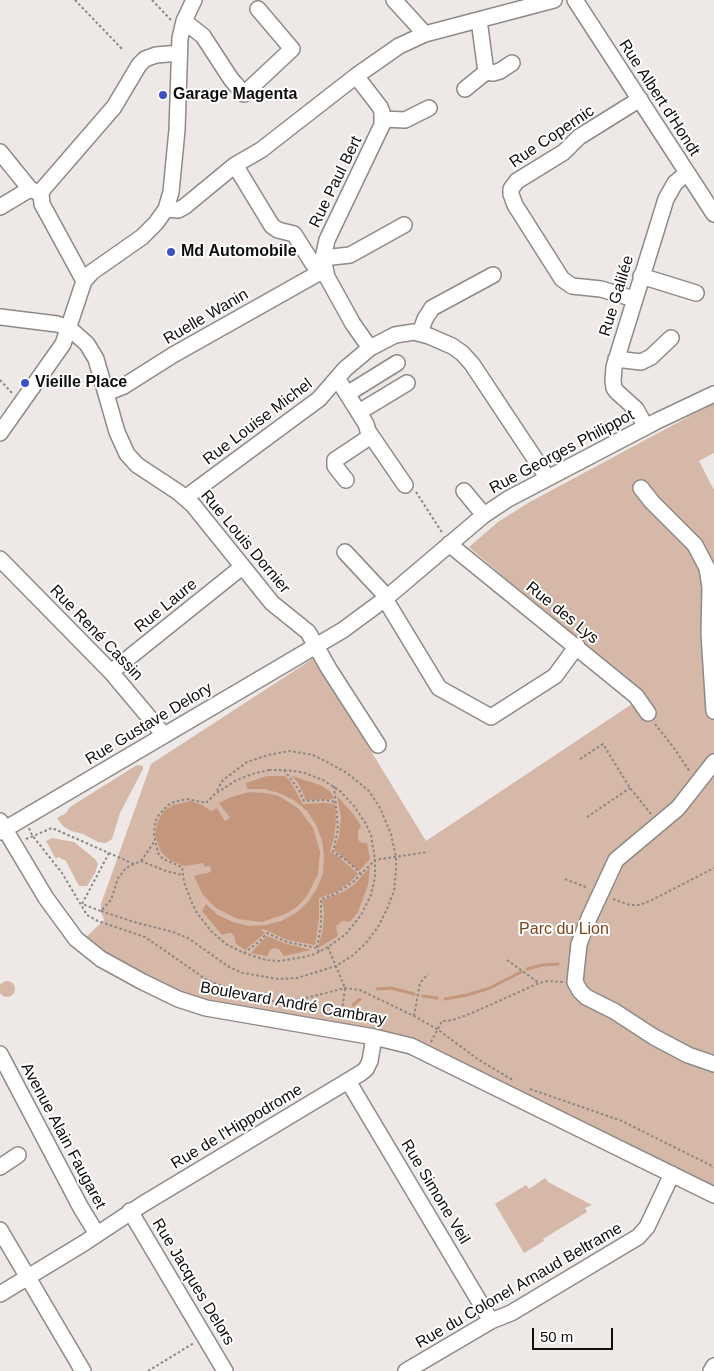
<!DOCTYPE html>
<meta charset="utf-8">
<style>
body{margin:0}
#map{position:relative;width:714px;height:1371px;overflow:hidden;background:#eee9e6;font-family:Arial,sans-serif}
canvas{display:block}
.scale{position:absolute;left:532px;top:1328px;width:81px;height:22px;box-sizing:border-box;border:2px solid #0f0e0d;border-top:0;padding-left:6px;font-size:15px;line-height:18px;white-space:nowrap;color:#0f0e0d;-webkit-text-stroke:4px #fff;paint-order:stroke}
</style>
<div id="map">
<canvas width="714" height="1371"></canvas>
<div class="scale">50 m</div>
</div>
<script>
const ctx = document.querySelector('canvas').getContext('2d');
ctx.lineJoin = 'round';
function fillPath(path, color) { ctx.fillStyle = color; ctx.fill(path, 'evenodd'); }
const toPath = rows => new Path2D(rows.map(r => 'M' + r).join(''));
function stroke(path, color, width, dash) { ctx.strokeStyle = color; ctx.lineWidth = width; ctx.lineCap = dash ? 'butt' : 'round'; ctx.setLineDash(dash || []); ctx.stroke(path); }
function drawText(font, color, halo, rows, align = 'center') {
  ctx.font = font + ' Arial,sans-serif'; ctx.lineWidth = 4; ctx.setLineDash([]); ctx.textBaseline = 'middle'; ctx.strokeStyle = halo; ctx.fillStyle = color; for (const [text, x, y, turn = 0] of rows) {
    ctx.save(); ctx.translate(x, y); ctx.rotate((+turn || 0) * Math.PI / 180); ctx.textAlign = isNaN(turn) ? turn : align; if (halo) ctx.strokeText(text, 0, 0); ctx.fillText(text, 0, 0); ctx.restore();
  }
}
fillPath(toPath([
 [714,403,714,453,699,461,714,490,714,1189,454,1061,199,1002,133,974,84,939,104,920,101,911,101,904,151,764,314,658,426,841,641,698,643,696,469,547,498,522,528,503],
 [137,765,143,766,143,769,120,813,112,839,106,843,98,842,83,834,71,831,63,826,57,818,66,813,70,807],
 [52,838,74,842,95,859,98,864,95,873,87,886,79,886,66,861,58,857,56,859,46,841],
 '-1 989a8 8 0 1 1 16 0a8 8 0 1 1-16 0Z',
 [545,1178,548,1182,592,1205,585,1208,587,1212,543,1239,544,1241,524,1253,495,1204,526,1185,529,1189]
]), '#d5b8a7');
fillPath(toPath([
 [267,776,285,776,290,781,303,804,323,803,335,804,336,820,334,838,330,852,339,857,358,874,349,883,336,892,319,898,319,918,315,945,287,940,264,929,261,930,265,933,245,950,236,944,234,936,231,933,228,933,222,935,202,911,206,904,218,915,233,922,249,926,266,925,281,921,296,913,308,902,317,888,323,873,324,856,322,840,316,825,307,811,294,800,279,793,264,789,247,789,246,783],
 [292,776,320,785,331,792,334,799,306,800,298,783],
 [250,792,265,793,279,796,299,809,313,828,320,852,318,874,307,896,297,907,285,914,262,922,238,919,216,908,203,895,194,876,211,872,210,866,205,867,203,863,185,866,171,861,161,852,155,835,157,824,160,817,165,810,173,805,191,801,202,805,211,811,217,808,225,821,230,818,219,803,231,797],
 [337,796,354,815,361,826,358,831,358,840,362,843,367,843,370,859,359,871,334,850,339,836,341,817],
 [370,867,368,885,358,912,350,922,342,921,336,926,338,936,318,948,323,929,324,911,322,900,343,892,355,884],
 [267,936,284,943,311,950,284,956,279,949,274,948,270,950,267,956,251,953]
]), '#c4977d');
stroke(toPath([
 [527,969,542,965,558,964],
 [377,989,391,988,414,994],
 [423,996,437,998],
 [445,999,467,995,490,988,521,972],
 [353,1005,360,999]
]), '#c4977d', 3);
const minor = toPath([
 [394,0,425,34],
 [575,0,714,214],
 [479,20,486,72],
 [184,21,203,36,231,79,244,94,292,49,258,9],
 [356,76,380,107,382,112,382,125,327,240,323,258,327,277,353,324,370,348,395,335,414,332,429,336,452,346,462,353,472,364,547,477],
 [465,89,486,72,493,73,500,71,512,63],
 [383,119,405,120,429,108],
 [0,152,30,189,41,194],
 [235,165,261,150,356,76,399,46,425,34,554,0],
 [0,207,30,189],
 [166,209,178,210,184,207,235,165,272,226,278,230,294,234,313,264,324,270],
 [323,258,350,255,404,225],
 [641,276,696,293],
 [84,281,42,204,41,194,43,189,114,107,139,65,145,59,156,55,179,53],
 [634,299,601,289,572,286,562,279,515,205,511,194,511,189,517,181,564,152,579,137,640,99],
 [0,317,57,324,69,328,87,344,96,359,117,432,127,454,137,465,178,492,193,505,272,603,308,632,329,669,378,745],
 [420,333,425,319,432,308,493,275],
 [616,359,641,362,651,357,671,338],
 [337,378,366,424,368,431,405,485],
 [106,393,124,386,173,355,324,270],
 [347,394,397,363],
 [359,412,407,383],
 [646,427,636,409,617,392,614,388,613,381,614,367,666,199,675,183,687,173],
 [0,433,63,344,84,281,92,272,142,237,156,223,166,209,171,192,177,130,180,38,184,21,194,0],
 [346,480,335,466,335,460,371,436],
 [641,488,652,502,695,545,707,568,710,587,709,634,714,711],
 [464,491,484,515],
 [185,498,319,399,345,369,370,348],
 [449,544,636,696,648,713],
 [345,552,387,597],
 [0,559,111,672,164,735],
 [385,599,439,688,491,717,555,676,577,646],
 [111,672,242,567],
 [714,762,678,808,616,860,589,918,579,944,575,982,580,991,586,997,614,1011,654,1037,688,1055,714,1064],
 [0,821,46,898,76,939,101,959,143,982,178,999,206,1008,374,1037,411,1046,714,1195],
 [0,832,343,630,385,599,484,515,508,499,657,421,714,394],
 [0,1054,81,1208,97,1234],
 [348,1081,491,1321],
 [0,1167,18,1155],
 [130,1211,225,1371],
 [0,1230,83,1371],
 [0,1294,84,1243,143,1204,361,1073,366,1069,370,1061,374,1037],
 [406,1371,491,1321,511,1313,638,1237,647,1227,672,1174],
 [711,1371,714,1366]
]);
stroke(minor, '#8e8a87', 18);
stroke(toPath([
 [75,0,123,50],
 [152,0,171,20],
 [0,380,12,393],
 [416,492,443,534],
 [655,724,674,748,690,772],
 [580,759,603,744,630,788,651,814],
 [269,770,284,770,302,772,323,780,340,791,354,806,366,824,371,835,375,860,375,877,371,895,361,915,346,934,328,947,315,954,304,957,279,961,266,960,244,953,226,944,211,931,197,913,192,903,184,882,182,867,163,859,158,853,154,835,155,822,158,816,168,805,174,802,187,799,206,803,215,794,235,781,252,774,269,770],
 [284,770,299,790,304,801,326,800,336,802],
 [334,786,338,829,333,852,346,860,361,874],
 [587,817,630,788],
 [29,828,32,835,62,873,87,915,98,921,145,937,207,980,242,994,272,1001,287,1001,302,999,345,988,360,990,414,1016,437,1029,479,1060,513,1080],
 [26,839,52,828,134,864,141,861,166,871,183,875],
 [109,853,82,904,101,911,111,900,118,878,126,868,134,864],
 [141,861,154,842],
 [565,879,588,888],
 [613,899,630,905,639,905,650,901,714,868],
 [101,911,134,922,173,932,188,938,229,967,243,973,278,979,297,978,336,966,352,956,366,943,378,927,387,909,394,891,396,871,396,857,391,834,380,808,369,791,347,773,327,762,313,755,290,751,268,755,247,762,223,780,216,792],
 [328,947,345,988,341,1019],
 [319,952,317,948,321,925,321,899,335,894,353,882,375,860,428,852],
 [244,953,260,941,267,933,287,942,317,948],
 [507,960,539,983],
 [414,1016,420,983,428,974],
 [431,1042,442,1021,453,1020,472,1013,539,983,548,981,563,982],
 [530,1089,622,1121,714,1167],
 [148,1371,194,1343]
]), '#898684', 2, [2.5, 2.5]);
stroke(minor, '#fff', 15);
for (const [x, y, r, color] of [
 [163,95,5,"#3e50c4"],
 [171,252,5,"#3e50c4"],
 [25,383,5,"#3e50c4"]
]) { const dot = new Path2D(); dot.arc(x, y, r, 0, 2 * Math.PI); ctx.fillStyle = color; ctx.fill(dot); stroke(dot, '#fff', 2); }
drawText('bold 16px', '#0f0e0d', '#fff', [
 ["Garage Magenta",173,95],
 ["Md Automobile",181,252],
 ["Vieille Place",35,383]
], 'left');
drawText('16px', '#0f0e0d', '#fff', [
 ["Rue Albert d'Hondt",659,98,57],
 ["Rue Copernic",552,137,-34],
 ["Rue Paul Bert",336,182,-64],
 ["Rue Galilée",617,296,-73],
 ["Ruelle Wanin",206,317,-30],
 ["Rue Louise Michel",258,422,-37],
 ["Rue Georges Philippot",562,452,-28],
 ["Rue Louis Dornier",245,542,50],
 ["Rue Laure",166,606,-39],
 ["Rue des Lys",562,613,39],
 ["Rue René Cassin",96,633,46],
 ["Rue Gustave Delory",149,724,-31],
 ["Boulevard André Cambray",293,1004,10],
 ["Rue de l'Hippodrome",237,1127,-31],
 ["Avenue Alain Faugaret",63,1136,62],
 ["Rue Simone Veil",435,1192,59],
 ["Rue Jacques Delors",193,1282,59],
 ["Rue du Colonel Arnaud Beltrame",519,1286,-30]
]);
drawText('16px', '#7e441c', '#fff', [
 ["Parc du Lion",564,930]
]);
</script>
